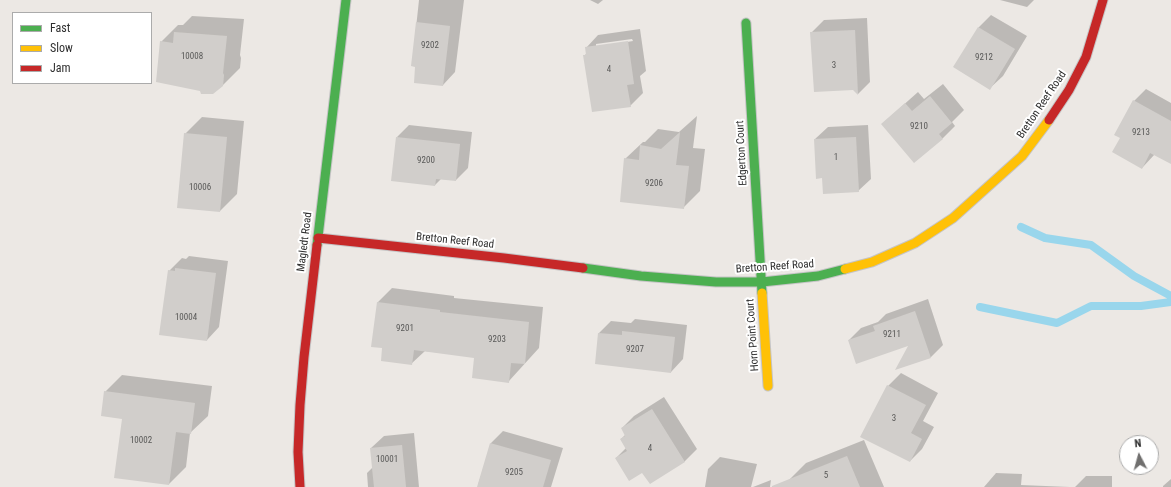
<!DOCTYPE html>
<style>
body{margin:0}
#map{position:relative;width:1171px;height:487px;overflow:hidden;background:#ece8e4;font-family:"Roboto Condensed",sans-serif}
canvas{display:block}
.legend{position:absolute;left:12px;top:12px;width:140px;height:72px;box-sizing:border-box;background:#fff;border:1px solid #ababab;margin:0;padding:5px 7px;list-style:none;font-size:12px;color:#2e2e2e}
.legend li{display:flex;align-items:center;gap:8px;height:20px}
.legend b{width:20px;border:1px solid #ababab}
.north{position:absolute;left:1119px;top:435px;width:40px;height:40px;box-sizing:border-box;background:#fff;border:1px solid #ababab;border-radius:50%;rotate:354deg;font-size:11px;font-weight:700;line-height:16px;text-align:center;color:#2e2e2e}
.north::after{content:'';display:block;margin:auto;width:14px;height:18px;background:#706f6e;clip-path:polygon(50% 0,100% 100%,50% 72%,0 100%)}
</style>
<div id="map">
<canvas width="1171" height="487"></canvas>
<ul class="legend">
<li><b style="height:5px;background:#4caf50"></b>Fast</li>
<li><b style="height:5px;background:#ffc107"></b>Slow</li>
<li><b style="height:5px;background:#c62828"></b>Jam</li>
</ul>
<div class="north">N</div>
</div>
<script>
const ctx = document.querySelector('canvas').getContext('2d');
ctx.lineJoin = 'round';
function fillPath(path, color) { ctx.fillStyle = color; ctx.fill(path, 'evenodd'); }
const toPath = rows => new Path2D(rows.map(r => 'M' + r).join(''));
function stroke(path, color, width, dash) { ctx.strokeStyle = color; ctx.lineWidth = width; ctx.lineCap = dash ? 'butt' : 'round'; ctx.setLineDash(dash || []); ctx.stroke(path); }
function drawText(font, color, halo, rows, align = 'center') {
  ctx.font = font + ' "Roboto Condensed",sans-serif'; ctx.lineWidth = 4; ctx.setLineDash([]); ctx.textBaseline = 'middle'; ctx.strokeStyle = halo; ctx.fillStyle = color; for (const [text, x, y, turn = 0] of rows) {
    ctx.save(); ctx.translate(x, y); ctx.rotate((+turn || 0) * Math.PI / 180); ctx.textAlign = isNaN(turn) ? turn : align; if (halo) ctx.strokeText(text, 0, 0); ctx.fillText(text, 0, 0); ctx.restore();
  }
}
fillPath(toPath([
 [419,0,464,0,455,72,443,85,416,66,412,65],
 [590,0,603,0,598,4],
 [1000,0,1034,0,1027,7],
 [991,15,1027,36,1003,76,990,88,955,67,979,27],
 [192,16,244,19,240,55,241,58,240,68,223,85,161,42,178,25,183,25],
 [867,18,870,82,858,94,811,33,824,20],
 [640,29,646,71,640,76,643,93,630,106,584,56,586,54,586,48,598,35],
 [632,39,633,41,596,47,596,44],
 [943,84,964,110,952,122,955,126,943,138,914,162,882,124,918,92,924,99],
 [1146,89,1171,103,1171,155,1155,154,1142,168,1134,101],
 [697,116,693,148,705,149,700,191,683,208,625,159,643,142,645,142,658,129,679,132],
 [202,117,244,121,237,194,220,211,185,134],
 [409,125,472,132,468,168,456,180,441,179,435,185,397,137],
 [868,125,871,179,858,191,823,177,815,139,828,127],
 [189,256,228,261,219,327,207,340,169,271,182,258,186,259],
 [392,288,454,296,454,298,543,307,539,348,509,381,475,357,425,351,411,364,384,347,377,303],
 [928,299,943,345,931,357,897,368,910,344,849,340,861,328,878,322,886,314],
 [635,319,687,325,683,359,671,372,596,363,599,333,611,321,631,323],
 [901,373,938,393,923,421,934,427,922,449,910,461,888,386],
 [122,375,212,386,208,416,190,433,186,467,169,484,105,392],
 [664,397,697,449,684,462,643,471,616,458,626,448,621,439,626,434,622,428,634,416],
 [503,431,563,448,551,487,484,487,478,485,491,443],
 [414,433,419,487,368,487,367,473,373,467,371,448,384,436],
 [864,440,884,487,792,487,789,480,806,463],
 [720,457,757,464,751,487,705,487,708,469],
 [996,473,1022,474,1021,485,1070,487,984,487],
 [1086,476,1112,476,1112,487,1075,487],
 [1171,479,1171,487,1163,487,1163,486],
 [771,480,770,487,753,487]
]), '#0003');
stroke(toPath([
 [1021,227,1045,238,1091,245,1134,276,1171,296],
 [980,307,1057,323,1091,306,1141,306,1171,302]
]), '#99d6ec', 8);
fillPath(toPath([
 [416,22,450,26,443,86,414,83,415,67,411,66],
 [978,27,1015,49,990,90,953,67],
 [855,30,858,95,853,90,814,92,810,32],
 [174,32,227,36,223,73,224,75,223,86,213,94,201,94,200,91,156,82,160,41,173,43],
 [628,41,634,84,627,85,631,107,592,112,583,55,586,55,585,47],
 [930,96,952,123,939,134,943,139,914,163,881,124,905,103,912,111],
 [1133,100,1171,121,1171,164,1150,153,1142,169,1112,152,1120,138,1114,135],
 [680,132,676,165,689,166,684,209,620,202,624,158,639,160,640,145,661,149],
 [184,133,227,137,220,212,177,208],
 [396,137,460,144,456,181,436,179,435,186,391,181],
 [856,137,859,192,823,194,822,178,816,179,814,139],
 [175,268,216,273,207,341,159,335,168,270,175,271],
 [377,302,440,310,440,312,529,322,525,364,511,363,509,383,472,378,474,358,414,350,412,365,381,361,382,348,371,347],
 [915,311,931,358,895,370,908,346,856,364,848,340,875,331,873,326],
 [622,331,675,337,671,373,595,364,598,333,622,335],
 [887,385,926,405,911,433,922,439,910,462,860,437],
 [104,391,195,403,191,434,176,432,169,485,114,478,122,419,101,416],
 [652,409,685,462,650,484,642,473,629,481,615,458,627,451,620,439,625,436,621,428],
 [490,443,551,460,543,487,477,487],
 [402,445,406,487,374,487,370,448],
 [847,456,860,487,772,487,772,486]
]), '#d1cecb');
const fast = toPath([
 [746,23,762,293],
 [317,245,346,0],
 [583,268,641,276,716,282,762,282,818,276,845,269]
]);
const slow = toPath([
 [845,269,872,262,915,243,953,218,1022,156,1049,120],
 [762,293,768,386]
]);
const jam = toPath([
 [1049,120,1069,90,1086,57,1103,0],
 [318,238,504,258,583,268],
 [300,487,298,452,300,405,304,357,317,245]
]);
stroke(fast, '#c5c4c5', 11);
stroke(slow, '#c5c4c5', 11);
stroke(jam, '#c5c4c5', 11);
stroke(fast, '#4caf50', 9);
stroke(slow, '#ffc107', 9);
stroke(jam, '#c62828', 9);
drawText('9px', '#585857', null, [
 ["9202",430,46],
 ["10008",192,57],
 ["9212",984,58],
 ["3",834,66],
 ["4",609,70],
 ["9210",919,127],
 ["9213",1141,133],
 ["1",836,158],
 ["9200",426,161],
 ["9206",654,184],
 ["10006",200,188],
 ["10004",186,318],
 ["9201",405,329],
 ["9211",892,335],
 ["9203",497,340],
 ["9207",635,350],
 ["3",894,419],
 ["10002",141,441],
 ["4",650,449],
 ["10001",387,460],
 ["9205",514,473],
 ["5",826,476]
]);
drawText('11px', '#2e2e2e', '#fff', [
 ["Bretton Reef Road",1042,105,-56],
 ["Edgerton Court",742,153,-93],
 ["Bretton Reef Road",455,241,6],
 ["Magledt Road",305,242,-83],
 ["Bretton Reef Road",775,267,-4],
 ["Horn Point Court",753,335,-94]
]);
</script>
